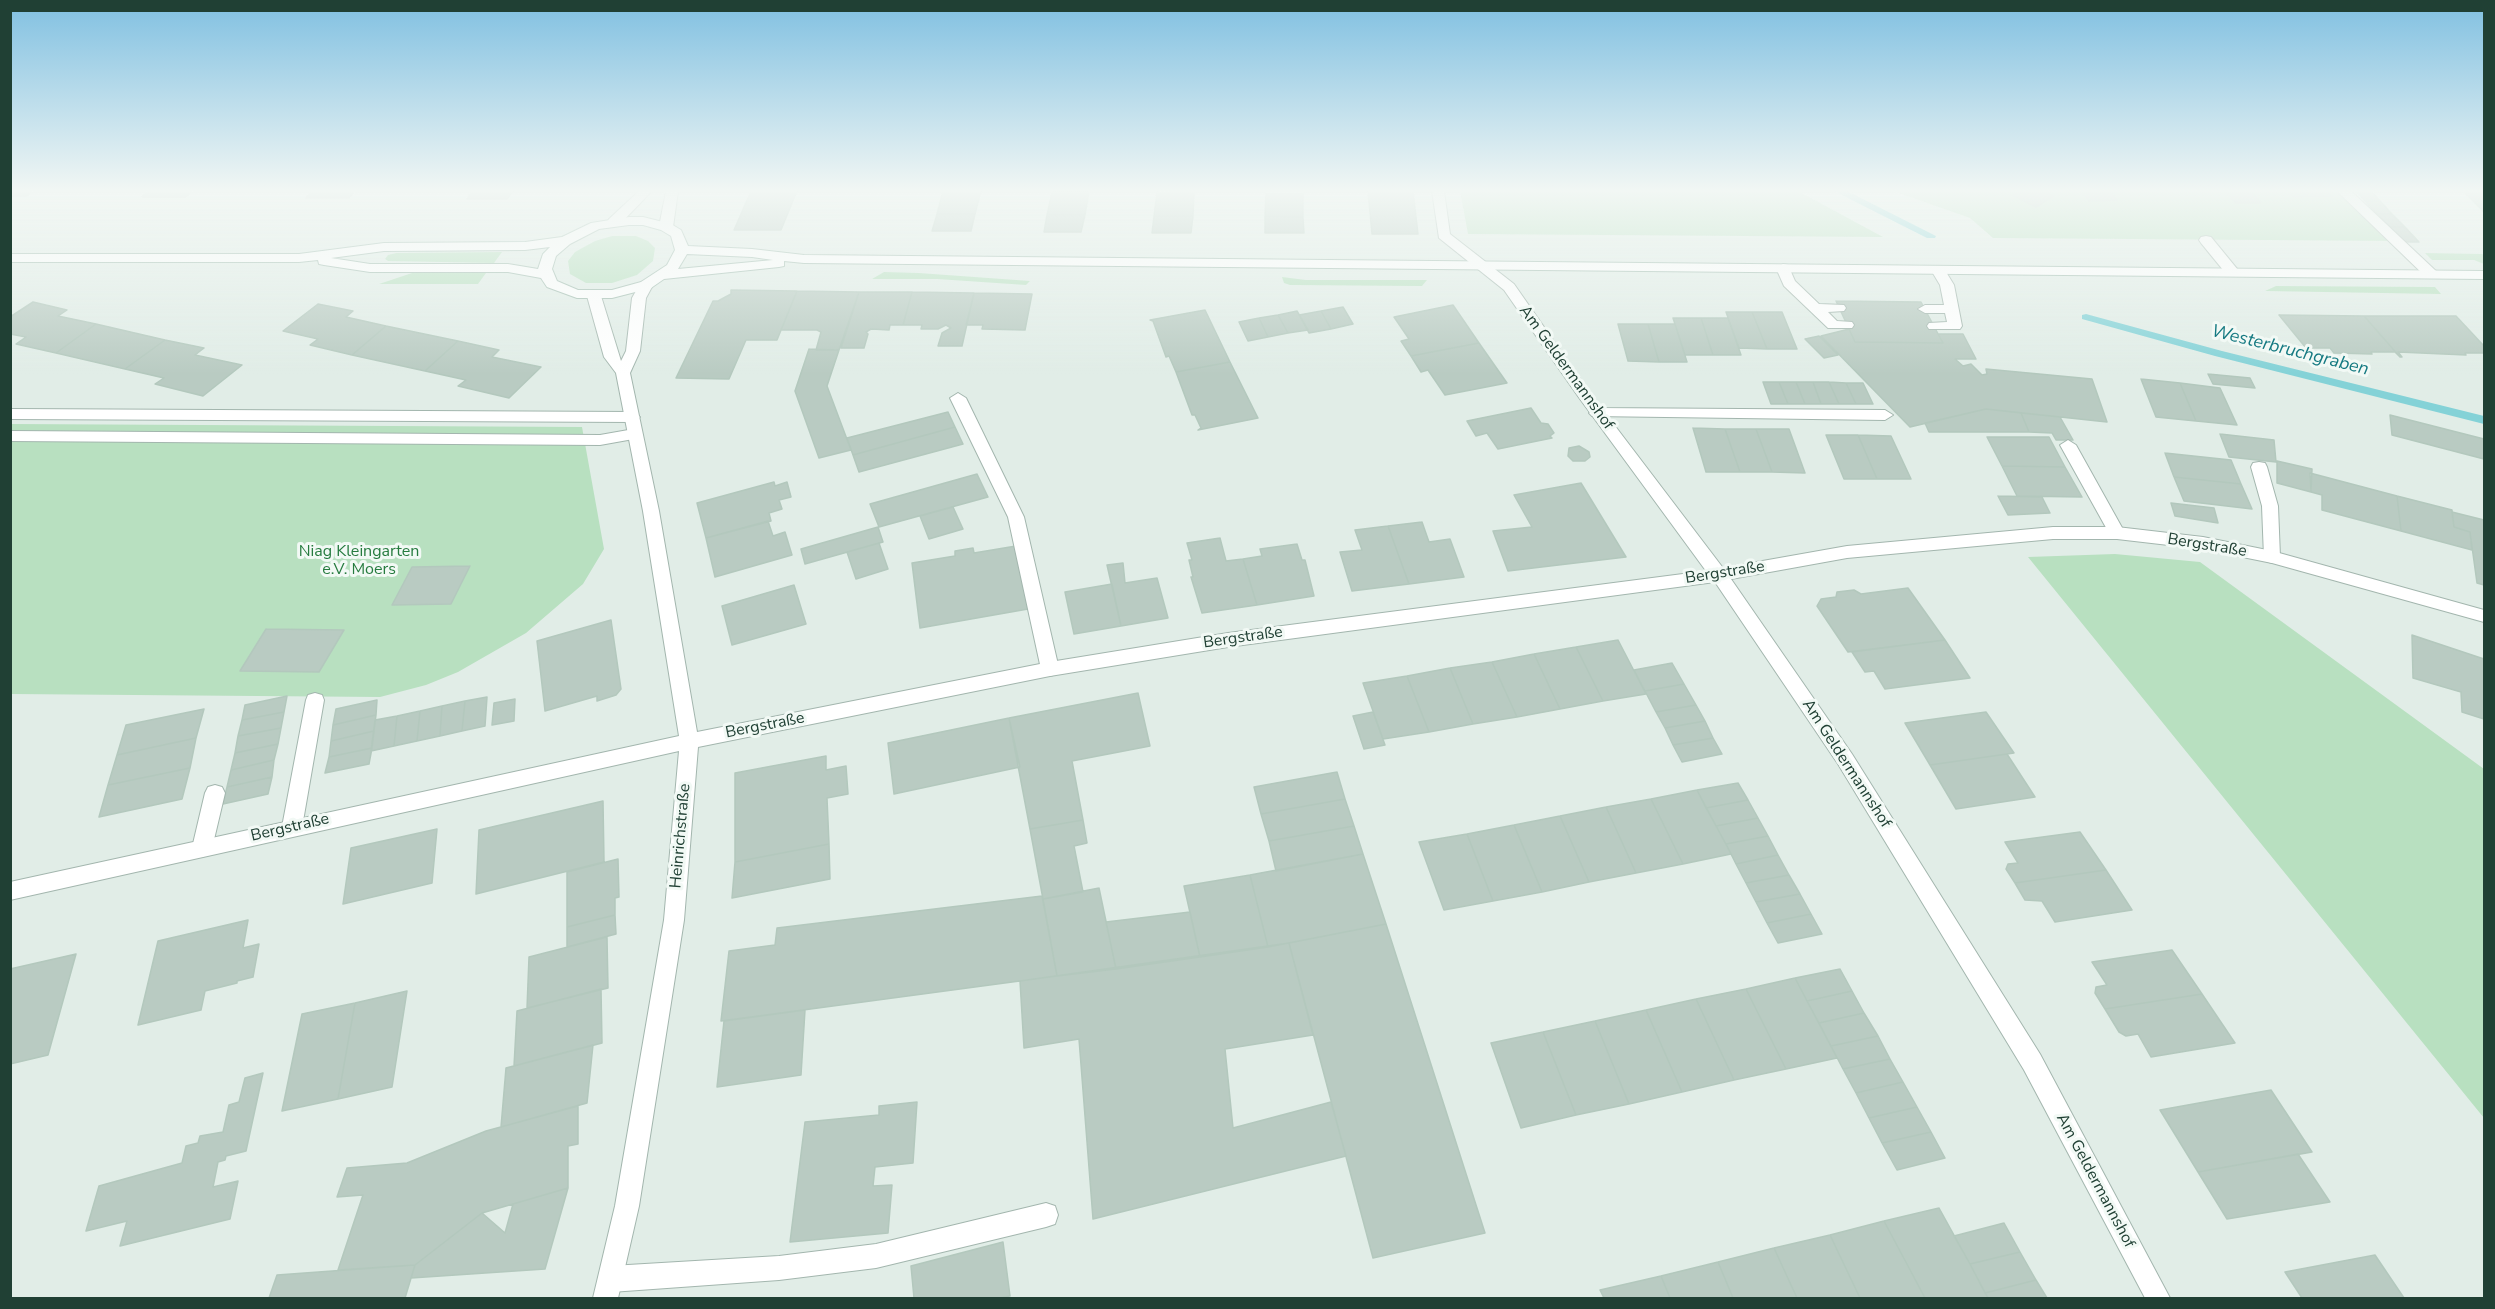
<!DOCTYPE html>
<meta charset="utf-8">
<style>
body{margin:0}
#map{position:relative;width:2495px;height:1309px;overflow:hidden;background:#e1ede7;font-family:"Nunito Sans",sans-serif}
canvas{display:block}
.frame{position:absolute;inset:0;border:12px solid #204034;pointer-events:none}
</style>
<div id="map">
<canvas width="2495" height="1309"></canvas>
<div class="frame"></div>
</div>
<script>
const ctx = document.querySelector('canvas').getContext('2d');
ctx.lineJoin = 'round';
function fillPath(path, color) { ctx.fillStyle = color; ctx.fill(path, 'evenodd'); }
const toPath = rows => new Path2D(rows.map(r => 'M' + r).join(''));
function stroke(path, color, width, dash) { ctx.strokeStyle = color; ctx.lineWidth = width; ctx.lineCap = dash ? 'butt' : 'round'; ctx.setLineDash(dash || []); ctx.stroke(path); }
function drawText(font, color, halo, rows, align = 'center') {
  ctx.font = font + ' "Nunito Sans",sans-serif'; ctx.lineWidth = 6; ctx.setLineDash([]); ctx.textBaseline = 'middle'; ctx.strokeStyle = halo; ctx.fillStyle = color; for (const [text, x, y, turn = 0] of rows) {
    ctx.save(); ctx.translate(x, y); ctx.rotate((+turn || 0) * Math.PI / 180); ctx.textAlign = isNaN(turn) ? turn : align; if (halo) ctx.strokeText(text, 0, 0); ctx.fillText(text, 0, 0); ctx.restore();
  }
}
fillPath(toPath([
 [1460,191,1798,191,1883,237,1468,234],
 [1893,191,2349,191,2395,241,1993,238,1970,218],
 [612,236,636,236,648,241,655,248,653,261,637,275,612,283,586,283,570,274,568,261,575,252,595,241],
 [502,252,494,263,388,261,385,259,388,255,396,253],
 [2425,253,2482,254,2484,255,2484,264,2474,260,2432,260],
 [884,272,919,273,1030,281,1026,285,937,279,872,279],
 [412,273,486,273,478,284,379,284],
 [1282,277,1306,280,1427,280,1422,286,1290,285,1284,283],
 [2276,286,2435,287,2441,294,2265,291],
 [11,424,582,427,604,549,583,584,526,633,458,672,426,685,380,697,11,694],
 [2115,554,2200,562,2484,769,2484,1118,2028,557]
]), '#b8e0c0');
fillPath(toPath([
 [1834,191,1847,191,1936,236,1935,238,1927,238,1834,191],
 [2086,314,2222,351,2484,416,2484,424,2215,356,2082,319,2082,315,2086,314]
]), '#84d2d7');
const building = toPath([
 [10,191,32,191,27,196,10,196,10,191],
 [148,191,192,191,186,197,142,197,148,191],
 [312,191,355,191,349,198,306,198,312,191],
 [472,191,513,191,507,199,467,199,472,191],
 [751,191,797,191,781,230,734,230,751,191],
 [943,191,981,191,975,214,937,214,943,191],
 [1368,191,1413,191,1418,234,1372,234,1368,191],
 [2019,191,2042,191,2054,196,2036,207,2012,195,2019,191],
 [2082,191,2110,191,2117,200,2089,201,2082,191],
 [2225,191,2251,191,2261,203,2236,203,2225,191],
 [2289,191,2327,191,2332,196,2294,197,2289,191],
 [2356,191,2371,191,2380,201,2365,201,2356,191],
 [2463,191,2484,191,2484,212,2463,191],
 [1052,192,1089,192,1085,215,1047,215,1052,192],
 [1157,192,1194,193,1193,216,1154,216,1157,192],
 [1266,193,1303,193,1303,217,1265,216,1266,193],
 [2365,201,2380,201,2392,214,2377,214,2365,201],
 [937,214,975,214,971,231,932,231,937,214],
 [2377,214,2392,214,2405,227,2390,227,2377,214],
 [1047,215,1085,215,1081,232,1044,232,1047,215],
 [1154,216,1193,216,1191,233,1152,233,1154,216],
 [1265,216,1303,217,1304,233,1265,233,1265,216],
 [2390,227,2405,227,2419,242,2404,242,2390,227],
 [731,290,797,291,777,340,746,340,729,379,676,378,713,301,718,301,731,294,731,290],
 [797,291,859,292,839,350,816,350,821,332,817,330,781,330,797,291],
 [859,292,912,292,903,325,890,325,889,330,871,329,866,332,868,334,864,348,841,348,859,292],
 [912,292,974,293,962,346,938,346,942,333,951,328,946,325,938,329,921,329,922,325,903,325,912,292],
 [974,293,1032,294,1025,330,982,329,983,325,966,325,974,293],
 [1836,301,1921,302,1943,343,1855,342,1836,301],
 [33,302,67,310,58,316,96,324,56,353,16,344,26,337,10,334,10,317,33,302],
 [318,304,353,311,346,317,386,326,352,355,310,345,318,339,283,331,318,304],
 [1453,305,1479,343,1411,356,1401,341,1409,339,1394,317,1453,305],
 [1343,307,1353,324,1331,329,1321,311,1343,307],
 [1205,310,1230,362,1176,372,1169,356,1166,357,1153,321,1150,320,1205,310],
 [1297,311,1308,330,1288,333,1278,315,1297,311],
 [1321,311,1331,329,1309,333,1299,315,1321,311],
 [1726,312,1752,312,1767,349,1739,348,1726,312],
 [1752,312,1782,312,1797,349,1767,349,1752,312],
 [1278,315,1288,333,1268,337,1259,318,1278,315],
 [2279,315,2364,316,2400,357,2395,352,2371,352,2372,354,2334,353,2330,348,2306,348,2279,315],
 [2364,316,2456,316,2484,346,2484,353,2465,353,2466,355,2398,352,2402,357,2400,357,2364,316],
 [1259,318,1268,337,1248,341,1239,322,1259,318],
 [1673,318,1701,318,1713,355,1685,355,1673,318],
 [1701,318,1728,318,1741,355,1713,355,1701,318],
 [96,324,165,340,125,369,56,353,96,324],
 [1618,324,1648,324,1659,362,1628,361,1618,324],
 [1648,324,1675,324,1687,362,1659,362,1648,324],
 [386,326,458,341,425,371,352,355,386,326],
 [1849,329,1855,342,1943,343,1938,334,1963,334,1976,359,1955,359,1963,366,1971,364,1982,375,1987,374,1986,369,2092,379,2107,422,1986,409,1910,427,1821,336,1849,329],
 [1819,336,1838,355,1824,358,1805,339,1819,336],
 [165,340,204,348,195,355,242,365,203,396,155,384,164,378,125,369,165,340],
 [458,341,499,350,492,357,541,367,509,398,458,386,466,380,425,371,458,341],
 [1479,343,1507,383,1445,395,1428,370,1421,372,1411,356,1479,343],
 [809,349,839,350,827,386,851,450,819,458,795,391,809,349],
 [1230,362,1258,418,1198,430,1201,428,1195,415,1192,415,1176,372,1230,362],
 [2208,374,2250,378,2255,388,2213,384,2208,374],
 [2141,379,2180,383,2196,421,2156,417,2141,379],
 [1763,382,1779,382,1788,404,1771,404,1763,382],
 [1779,382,1796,382,1805,404,1788,404,1779,382],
 [1796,382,1813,382,1821,404,1805,404,1796,382],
 [1813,382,1829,382,1839,404,1821,404,1813,382],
 [1829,382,1846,383,1856,404,1839,404,1829,382],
 [1846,383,1863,383,1873,404,1856,404,1846,383],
 [2180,383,2220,388,2237,425,2196,421,2180,383],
 [1531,408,1541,423,1548,424,1554,433,1550,436,1552,438,1498,449,1487,433,1476,436,1467,421,1531,408],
 [1986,409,2021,413,2029,432,1929,432,1925,423,1986,409],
 [948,412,955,427,853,455,847,438,948,412],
 [2021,413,2060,417,2073,440,2056,440,2052,433,2029,432,2021,413],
 [2390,415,2484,439,2484,459,2392,435,2390,415],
 [955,427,963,444,859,472,853,455,955,427],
 [1693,428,1725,429,1740,472,1706,472,1693,428],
 [1725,429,1756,429,1772,472,1740,472,1725,429],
 [1756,429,1789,429,1805,473,1772,472,1756,429],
 [2220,434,2274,440,2276,462,2229,457,2220,434],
 [1826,435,1858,435,1877,479,1844,479,1826,435],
 [1858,435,1891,436,1911,479,1877,479,1858,435],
 [1987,437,2049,437,2065,467,2002,466,1987,437],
 [1579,446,1589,452,1590,457,1585,461,1573,461,1568,456,1569,448,1579,446],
 [2165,453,2231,460,2241,484,2174,477,2165,453],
 [2277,461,2312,469,2311,492,2277,483,2277,461],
 [2002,466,2065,467,2082,497,2017,496,2002,466],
 [2310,473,2397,496,2401,531,2322,510,2322,495,2311,492,2310,473],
 [977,474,988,497,879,527,870,504,977,474],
 [2174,477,2241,484,2252,509,2184,501,2174,477],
 [774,482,775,486,787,482,791,497,779,500,782,509,769,513,771,521,706,538,697,503,774,482],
 [1581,483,1626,557,1508,571,1493,531,1532,527,1514,495,1581,483],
 [1998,496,2042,497,2050,513,2008,515,1998,496],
 [2397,496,2452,510,2454,527,2470,532,2472,550,2401,531,2397,496],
 [2171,503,2214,508,2218,523,2175,516,2171,503],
 [953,507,963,529,929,539,920,516,953,507],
 [2452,512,2484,520,2484,585,2477,583,2470,532,2454,527,2452,512],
 [768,521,773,536,785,532,792,555,715,577,706,538,768,521],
 [1422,522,1429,542,1450,539,1464,577,1409,584,1388,526,1422,522],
 [1388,526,1409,584,1352,591,1340,552,1362,550,1355,530,1388,526],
 [878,527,883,542,805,564,801,549,878,527],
 [1220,538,1226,561,1243,559,1257,605,1202,613,1191,577,1193,577,1189,560,1192,560,1187,543,1220,538],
 [879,543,888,569,856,579,847,552,879,543],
 [1297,544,1302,560,1305,560,1314,596,1257,605,1243,559,1262,556,1260,549,1297,544],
 [1016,546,1028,609,920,628,912,563,955,556,955,551,973,548,974,553,1016,546],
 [1123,563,1125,583,1157,578,1168,618,1121,626,1107,565,1123,563],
 [470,566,451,604,392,605,412,567,470,566],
 [1112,584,1121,626,1074,634,1065,592,1112,584],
 [794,585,806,624,732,645,722,606,794,585],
 [1908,588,1945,640,1848,652,1817,606,1821,599,1836,597,1837,592,1854,590,1861,594,1908,588],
 [611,620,621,689,616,695,597,701,597,696,545,711,537,641,611,620],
 [266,629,344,630,319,672,240,671,266,629],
 [2412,635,2484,659,2484,719,2462,712,2461,692,2413,678,2412,635],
 [1618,640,1646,694,1603,701,1576,647,1618,640],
 [1945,640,1970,678,1885,689,1874,671,1865,672,1852,652,1945,640],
 [1576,647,1603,701,1560,709,1534,654,1576,647],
 [1534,654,1560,709,1517,717,1492,662,1534,654],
 [1492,662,1517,717,1473,724,1450,668,1492,662],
 [1672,663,1684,684,1645,691,1634,670,1672,663],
 [1450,668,1473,724,1429,732,1407,676,1450,668],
 [1407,676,1429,732,1383,739,1363,683,1407,676],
 [1684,684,1696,705,1656,712,1645,691,1684,684],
 [1138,693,1150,746,1072,761,1083,820,1030,829,1009,718,1138,693],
 [287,696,284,712,242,720,245,705,287,696],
 [487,697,485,726,462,731,465,701,487,697],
 [515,699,514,721,492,725,494,703,515,699],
 [377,700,376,715,333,725,336,709,377,700],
 [465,701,462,731,440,736,442,706,465,701],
 [1696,705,1705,721,1665,728,1656,712,1696,705],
 [442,706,440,736,417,741,420,711,442,706],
 [204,709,196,738,117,755,126,725,204,709],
 [420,711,417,741,394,746,397,716,420,711],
 [284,712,281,728,238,736,242,720,284,712],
 [1373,712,1385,745,1364,749,1353,716,1373,712],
 [1986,712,2014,753,1930,765,1905,723,1986,712],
 [376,715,374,731,331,741,333,725,376,715],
 [397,716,394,746,371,751,375,720,397,716],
 [1009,718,1020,767,894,794,888,743,1009,718],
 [1705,721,1713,738,1673,745,1665,728,1705,721],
 [281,728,278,744,235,753,238,736,281,728],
 [374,731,372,748,329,757,331,741,374,731],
 [196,738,190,768,108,785,117,755,196,738],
 [1713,738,1722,754,1682,762,1673,745,1713,738],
 [278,744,274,760,231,770,235,753,278,744],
 [372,748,369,764,325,773,329,757,372,748],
 [2007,754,2035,797,1956,809,1930,765,2007,754],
 [826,756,826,770,846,766,848,794,827,798,829,844,735,862,735,773,826,756],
 [274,760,272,777,227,787,231,770,274,760],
 [190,768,182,799,99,817,108,785,190,768],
 [1337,772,1345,799,1261,814,1254,787,1337,772],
 [272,777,268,794,223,804,227,787,272,777],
 [1738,783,1748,800,1706,808,1697,790,1738,783],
 [1697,790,1731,854,1683,864,1651,799,1697,790],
 [1345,799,1354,826,1269,841,1261,814,1345,799],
 [1651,799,1683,864,1636,873,1606,807,1651,799],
 [1748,800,1758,818,1716,826,1706,808,1748,800],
 [603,801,604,862,476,894,479,830,603,801],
 [1606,807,1636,873,1589,882,1560,816,1606,807],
 [1560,816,1589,882,1542,892,1514,825,1560,816],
 [1758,818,1768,836,1726,844,1716,826,1758,818],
 [1083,820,1087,843,1074,846,1083,892,1043,899,1030,829,1083,820],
 [1514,825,1542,892,1493,901,1467,834,1514,825],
 [1354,826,1363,854,1276,871,1269,841,1354,826],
 [437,829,432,883,343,904,351,848,437,829],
 [2080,832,2106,870,2015,883,2006,869,2008,864,2018,863,2005,842,2080,832],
 [1467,834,1493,901,1444,910,1419,842,1467,834],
 [1768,836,1778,855,1736,864,1726,844,1768,836],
 [829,844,830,879,732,898,735,862,829,844],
 [1363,854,1386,924,1268,947,1250,875,1363,854],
 [1778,855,1789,875,1746,883,1736,864,1778,855],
 [618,859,619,897,615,898,615,915,567,927,567,872,618,859],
 [2106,870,2132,910,2055,922,2042,901,2025,900,2015,883,2106,870],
 [1250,875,1268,947,1200,957,1184,886,1250,875],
 [1789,875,1800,894,1756,902,1746,883,1789,875],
 [1099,888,1116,969,1057,976,1043,899,1099,888],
 [1800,894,1811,914,1767,923,1756,902,1800,894],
 [1042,896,1057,976,721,1021,729,951,775,945,777,928,1042,896],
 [1190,912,1200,957,1116,969,1106,922,1190,912],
 [1811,914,1822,934,1778,943,1767,923,1811,914],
 [615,915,616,934,567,947,567,927,615,915],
 [248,920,243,948,259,944,253,977,237,981,237,983,205,991,201,1010,138,1025,158,941,248,920],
 [1386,924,1485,1233,1373,1258,1289,943,1386,924],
 [607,937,608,988,527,1008,529,957,607,937],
 [1289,943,1313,1035,1225,1049,1233,1128,1331,1102,1346,1156,1093,1219,1079,1039,1024,1048,1020,981,1289,943],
 [2172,950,2202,994,2105,1009,2095,993,2096,987,2107,985,2092,962,2172,950],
 [76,954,48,1055,10,1064,10,969,76,954],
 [1840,969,1852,991,1807,1001,1795,978,1840,969],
 [1795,978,1837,1058,1786,1069,1746,989,1795,978],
 [601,989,602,1043,514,1066,517,1011,601,989],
 [1746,989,1786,1069,1734,1080,1696,999,1746,989],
 [407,991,392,1087,338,1099,355,1003,407,991],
 [1852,991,1864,1013,1819,1023,1807,1001,1852,991],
 [2202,994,2235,1043,2151,1057,2138,1034,2126,1036,2119,1032,2105,1009,2202,994],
 [1696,999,1734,1080,1682,1092,1646,1010,1696,999],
 [355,1003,338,1099,282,1111,302,1014,355,1003],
 [805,1010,801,1075,717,1087,724,1021,805,1010],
 [1646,1010,1682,1092,1629,1104,1595,1021,1646,1010],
 [1864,1013,1878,1036,1831,1046,1819,1023,1864,1013],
 [1595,1021,1629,1104,1576,1115,1543,1032,1595,1021],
 [1543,1032,1576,1115,1521,1128,1491,1043,1543,1032],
 [1878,1036,1890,1059,1843,1069,1831,1046,1878,1036],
 [593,1045,587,1103,501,1127,506,1068,593,1045],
 [1890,1059,1903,1082,1856,1093,1843,1069,1890,1059],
 [263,1073,246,1151,226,1156,225,1160,218,1162,213,1187,238,1181,230,1219,120,1246,127,1221,86,1231,99,1186,182,1163,186,1146,198,1143,200,1136,223,1132,229,1105,239,1102,245,1078,263,1073],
 [1903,1082,1917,1107,1869,1118,1856,1093,1903,1082],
 [2271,1090,2312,1152,2198,1172,2160,1110,2271,1090],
 [917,1102,913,1163,875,1167,873,1186,892,1185,888,1233,790,1242,805,1122,879,1115,879,1106,917,1102],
 [578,1106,578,1144,568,1146,568,1188,482,1213,415,1265,338,1270,363,1195,337,1197,347,1168,407,1163,486,1131,578,1106],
 [1917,1107,1931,1132,1882,1143,1869,1118,1917,1107],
 [1931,1132,1945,1158,1897,1170,1882,1143,1931,1132],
 [2298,1154,2330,1202,2227,1219,2198,1172,2298,1154],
 [568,1188,545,1269,411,1278,415,1265,482,1213,505,1233,513,1204,568,1188],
 [1939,1208,1970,1264,1988,1298,1925,1298,1884,1221,1939,1208],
 [1884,1221,1925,1298,1860,1298,1830,1235,1884,1221],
 [2004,1223,2020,1252,1970,1264,1954,1236,2004,1223],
 [1830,1235,1860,1298,1797,1298,1774,1248,1830,1235],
 [1003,1242,1010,1296,1000,1298,914,1298,911,1266,1003,1242],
 [1774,1248,1797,1298,1733,1298,1718,1262,1774,1248],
 [2020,1252,2036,1280,1985,1293,1970,1264,2020,1252],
 [2375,1255,2404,1298,2302,1298,2285,1272,2375,1255],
 [1718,1262,1733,1298,1670,1298,1661,1276,1718,1262],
 [415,1265,405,1298,269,1298,277,1275,415,1265],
 [1661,1276,1670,1298,1604,1298,1600,1290,1661,1276],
 [2036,1280,2047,1298,1988,1298,1985,1293,2036,1280]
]);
fillPath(building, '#b9cbc2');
stroke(building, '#b3c8bd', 1.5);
const lane = toPath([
 [2337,191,2351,191,2436,271,2438,274,2436,277,2426,277,2337,191],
 [2206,236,2211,237,2238,270,2240,273,2238,276,2228,276,2201,243,2199,240,2201,237,2206,236],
 [1783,264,1788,265,1795,281,1819,304,1844,305,1846,308,1844,311,1828,312,1837,321,1852,322,1854,325,1852,328,1828,328,1784,286,1776,268,1783,264],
 [1938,266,1943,267,1954,285,1962,326,1960,329,1929,329,1927,326,1929,323,1947,322,1945,313,1925,313,1918,309,1925,305,1944,305,1940,285,1931,270,1938,266],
 [958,393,966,398,1024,517,1059,669,1056,674,1050,676,1044,674,1041,669,1008,517,950,398,958,393],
 [1597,408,1885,410,1893,415,1885,420,1592,416,1589,413,1592,410,1597,408],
 [10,409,632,412,640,417,632,422,10,419,10,409],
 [634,429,639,430,642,434,639,438,600,445,10,441,10,431,600,435,634,429],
 [2068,440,2076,445,2125,533,2123,537,2117,539,2111,537,2109,533,2060,445,2068,440],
 [2259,462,2265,463,2267,467,2278,506,2280,557,2278,561,2272,563,2266,561,2264,557,2262,506,2251,467,2253,463,2259,462],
 [315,693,322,695,324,700,302,827,299,833,292,835,285,833,282,827,306,700,308,695,315,693],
 [215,785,222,787,225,793,212,848,209,854,202,857,195,854,192,848,205,793,208,787,215,785],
 [1046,1203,1055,1206,1058,1215,1055,1224,1046,1227,876,1268,779,1280,611,1292,602,1288,598,1279,602,1270,611,1266,779,1256,876,1244,1046,1203]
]);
const street = toPath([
 [639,191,652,191,619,225,609,225,607,222,609,219,639,191],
 [666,191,678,191,673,227,666,231,659,227,666,191],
 [1432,191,1444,191,1450,234,1514,284,1590,393,1723,568,1847,546,2053,527,2117,527,2203,537,2272,551,2484,610,2484,622,2272,563,2203,549,2117,539,2053,539,1847,558,1731,579,1852,754,2040,1054,2170,1298,2145,1298,2024,1070,1838,764,1715,582,1228,647,1050,676,698,747,684,920,639,1206,618,1298,593,1298,615,1206,664,920,679,751,10,900,10,882,679,736,643,511,616,373,604,357,587,296,594,292,601,296,621,361,626,351,632,298,641,282,646,281,653,285,646,298,640,351,630,373,659,511,697,732,1050,662,1228,633,1706,571,1580,399,1504,290,1439,238,1432,191]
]);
const secondary = toPath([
 [629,217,643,217,671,224,681,230,688,246,752,249,804,255,2484,271,2484,279,804,263,784,261,784,266,779,267,664,279,651,288,612,298,577,298,547,287,541,278,508,272,370,272,324,265,319,264,318,260,299,262,10,262,10,254,299,254,384,243,525,242,562,237,591,223,629,217],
 [629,225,643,225,661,230,671,236,675,250,667,265,641,282,612,290,578,290,557,281,552,269,556,256,570,244,599,229,629,225],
 [550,247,543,254,538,269,508,264,370,264,331,258,384,251,525,250,550,247],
 [687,254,752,257,773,260,678,269,687,254]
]);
stroke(lane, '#a3b6ae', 2);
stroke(street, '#a3b6ae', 2);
stroke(secondary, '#9fbaae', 2);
fillPath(lane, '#fff');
fillPath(street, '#fff');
fillPath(secondary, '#fff');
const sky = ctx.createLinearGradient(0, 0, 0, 374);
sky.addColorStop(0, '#80c0e1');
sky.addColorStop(0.51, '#f2f7f4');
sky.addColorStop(1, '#f2f7f400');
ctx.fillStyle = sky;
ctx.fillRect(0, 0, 2495, 374);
drawText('16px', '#204034', '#f2f9f5', [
 ["Am Geldermannshof",1566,368,54],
 ["Bergstraße",2207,546,9],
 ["Bergstraße",1725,573,-9],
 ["Bergstraße",1243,638,-8],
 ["Bergstraße",765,726,-11],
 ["Am Geldermannshof",1846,764,57],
 ["Bergstraße",290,828,-13],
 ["Heinrichstraße",681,836,-85],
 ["Am Geldermannshof",2095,1181,62]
]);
drawText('16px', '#267b3f', '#f2f9f5', [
 ["Niag Kleingarten",359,552],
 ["e.V. Moers",359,570]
]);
drawText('italic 18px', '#147981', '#f2f9f5', [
 ["Westerbruchgraben",2290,351,14]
]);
</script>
